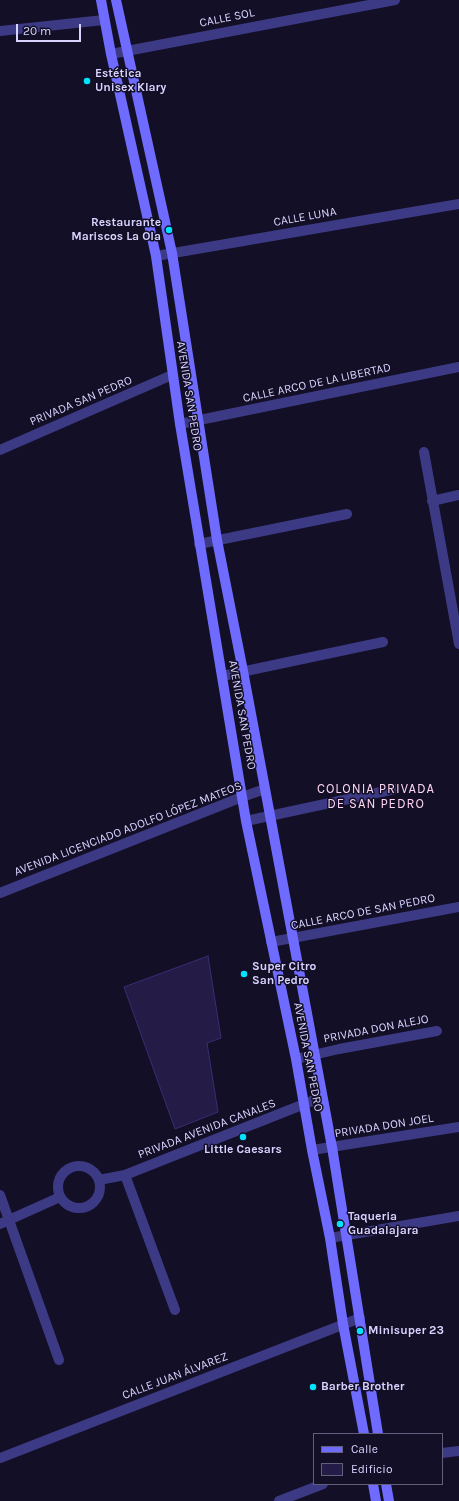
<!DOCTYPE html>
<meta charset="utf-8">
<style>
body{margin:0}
#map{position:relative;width:459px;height:1501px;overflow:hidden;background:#130f26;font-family:Karla,sans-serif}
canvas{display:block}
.legend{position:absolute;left:313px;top:1433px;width:130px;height:52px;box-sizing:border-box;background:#130f26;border:1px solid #625e7d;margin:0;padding:5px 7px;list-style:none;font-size:12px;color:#d9d4ff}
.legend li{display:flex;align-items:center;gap:8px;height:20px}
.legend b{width:20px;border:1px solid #625e7d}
.scale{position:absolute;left:16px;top:24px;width:65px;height:18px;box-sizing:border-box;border:2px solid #d9d4ff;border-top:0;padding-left:5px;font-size:12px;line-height:14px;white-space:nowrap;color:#d9d4ff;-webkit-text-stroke:3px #130f26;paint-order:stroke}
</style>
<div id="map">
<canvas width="459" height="1501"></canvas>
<ul class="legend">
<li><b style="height:5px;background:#6f6bff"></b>Calle</li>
<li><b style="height:11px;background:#241b47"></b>Edificio</li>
</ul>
<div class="scale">20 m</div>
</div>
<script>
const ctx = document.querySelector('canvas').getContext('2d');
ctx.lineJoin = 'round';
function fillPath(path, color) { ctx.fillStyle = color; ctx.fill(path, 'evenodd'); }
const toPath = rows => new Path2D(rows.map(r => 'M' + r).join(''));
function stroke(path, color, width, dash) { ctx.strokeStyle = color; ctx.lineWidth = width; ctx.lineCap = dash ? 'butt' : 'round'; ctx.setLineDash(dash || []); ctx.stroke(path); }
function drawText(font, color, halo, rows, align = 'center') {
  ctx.font = font + ' Karla,sans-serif'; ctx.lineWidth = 3; ctx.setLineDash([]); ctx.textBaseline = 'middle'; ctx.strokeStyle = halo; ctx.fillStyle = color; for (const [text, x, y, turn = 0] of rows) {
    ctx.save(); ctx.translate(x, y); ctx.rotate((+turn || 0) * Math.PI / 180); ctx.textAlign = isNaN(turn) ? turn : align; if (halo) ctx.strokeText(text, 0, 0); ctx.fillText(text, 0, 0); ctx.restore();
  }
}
const building = toPath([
 [208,956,221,1038,207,1043,218,1112,175,1129,124,987,208,956]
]);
fillPath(building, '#241b47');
stroke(building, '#3b2d73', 1);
stroke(toPath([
 [0,31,104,20],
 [111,54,395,0],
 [156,256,459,204],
 [180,424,459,367],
 [0,450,172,375],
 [424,452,459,644],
 [432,501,459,495],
 [199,544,347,514],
 [222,676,383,642],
 [246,821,395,789],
 [0,893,242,797,265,789],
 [271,942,459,907],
 [296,1059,339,1049,437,1031],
 [312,1150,459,1127],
 '58 1187a21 21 0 1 1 42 0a21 21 0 1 1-42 0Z',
 [125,1175,175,1310],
 [99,1180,125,1175,322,1097],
 [0,1195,59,1360],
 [0,1224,60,1197],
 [330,1238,459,1216],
 [442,1453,459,1451],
 [0,1458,360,1318],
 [279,1501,323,1484]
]), '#3d3a85', 10);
stroke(toPath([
 [101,0,111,54,156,256,180,424,246,821,296,1059,312,1150,330,1238,343,1324,364,1434],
 [116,0,172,253,217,540,243,671,332,1147,378,1434],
 [373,1484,376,1501],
 [386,1484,389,1501]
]), '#6f6bff', 10);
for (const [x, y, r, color] of [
 [87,81,4,"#00e5ff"],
 [169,230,4,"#00e5ff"],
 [244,974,4,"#00e5ff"],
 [243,1137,4,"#00e5ff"],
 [340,1224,4,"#00e5ff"],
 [360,1331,4,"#00e5ff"],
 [313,1387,4,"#00e5ff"]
]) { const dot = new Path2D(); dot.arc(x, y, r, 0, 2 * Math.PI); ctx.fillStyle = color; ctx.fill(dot); stroke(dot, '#130f26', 1.5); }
drawText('12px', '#d9d4ff', '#130f26', [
 ["CALLE SOL",227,18,-11],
 ["CALLE LUNA",305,217,-10],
 ["CALLE ARCO DE LA LIBERTAD",317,383,-12],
 ["AVENIDA SAN PEDRO",189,396,81],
 ["PRIVADA SAN PEDRO",81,401,-23],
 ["AVENIDA SAN PEDRO",242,715,80],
 ["AVENIDA LICENCIADO ADOLFO LÓPEZ MATEOS",128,829,-21],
 ["CALLE ARCO DE SAN PEDRO",363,912,-11],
 ["PRIVADA DON ALEJO",376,1029,-11],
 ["AVENIDA SAN PEDRO",308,1057,79],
 ["PRIVADA DON JOEL",384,1126,-9],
 ["PRIVADA AVENIDA CANALES",207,1129,-21],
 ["CALLE JUAN ÁLVAREZ",175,1376,-21]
]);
drawText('bold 12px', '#d9d4ff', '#130f26', [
 ["Estética",95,74],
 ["Unisex Klary",95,88],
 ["Restaurante",161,223,"right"],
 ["Mariscos La Ola",161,237,"right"],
 ["Super Citro",252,967],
 ["San Pedro",252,981],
 ["Little Caesars",243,1150,"center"],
 ["Taqueria",348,1217],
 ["Guadalajara",348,1231],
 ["Minisuper 23",368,1331],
 ["Barber Brother",321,1387]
], 'left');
ctx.letterSpacing = '1px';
drawText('13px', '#ffd6f0', '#130f26', [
 ["COLONIA PRIVADA",376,789],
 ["DE SAN PEDRO",376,804]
]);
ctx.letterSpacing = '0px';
</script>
